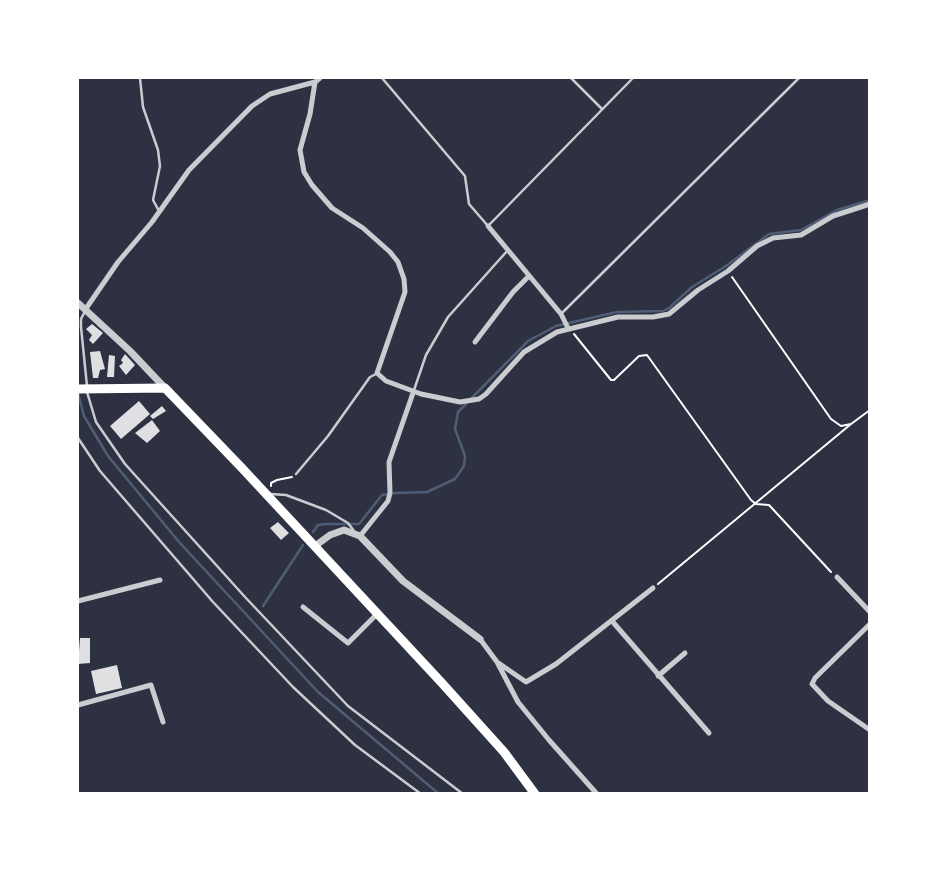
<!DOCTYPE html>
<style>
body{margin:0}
#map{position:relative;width:947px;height:871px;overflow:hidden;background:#2d3142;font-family:Merriweather,serif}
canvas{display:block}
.frame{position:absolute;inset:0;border:79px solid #fff;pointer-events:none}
</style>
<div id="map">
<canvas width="947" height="871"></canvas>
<div class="frame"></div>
</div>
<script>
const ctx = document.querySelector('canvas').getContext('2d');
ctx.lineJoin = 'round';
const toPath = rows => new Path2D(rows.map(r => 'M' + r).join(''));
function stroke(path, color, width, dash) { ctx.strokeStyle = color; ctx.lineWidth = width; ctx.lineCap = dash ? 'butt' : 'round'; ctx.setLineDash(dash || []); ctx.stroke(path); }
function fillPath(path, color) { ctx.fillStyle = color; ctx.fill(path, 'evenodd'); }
stroke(toPath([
 [78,393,84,416,108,456,179,542,318,692,439,794],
 [313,532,318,525,326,524,359,524,382,495,395,493,427,492,455,479,464,466,465,456,455,429,458,412,528,341,556,326,617,312,663,311,669,308,692,287,726,266,769,234,801,230,837,210,870,200],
 [263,606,303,545]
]), '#4f5d75', 2.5);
fillPath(toPath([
 [92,324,103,333,93,344,89,340,92,335,86,329],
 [100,351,105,369,100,370,98,378,93,378,90,352],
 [125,354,135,365,126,375,119,366,123,363,121,360],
 [109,355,115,356,114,377,107,377],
 [139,401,150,414,121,439,110,426],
 [162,406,166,411,153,419,150,416],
 [152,420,160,431,147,443,135,433],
 [278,522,289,533,281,540,270,528],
 [80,638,90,638,90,663,78,664],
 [117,665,122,688,96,694,91,671]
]), '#e0e0e3');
stroke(toPath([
 [732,277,831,419,841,426,851,424,870,410],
 [574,334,611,380,614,380,639,356,647,355,751,500,756,504,769,505,831,572],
 [271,486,271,483,277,480,292,477],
 [658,584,851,424]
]), '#fff', 2);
stroke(toPath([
 [140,78,143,107,158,150,160,166,153,200,159,211],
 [382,78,465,176,469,204,488,226,633,78],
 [571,78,602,109],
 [85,311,81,319,81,327,87,386],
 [561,314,799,78],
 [414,390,426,355,448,317,508,250],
 [87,392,96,422,125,464,245,597,348,706,463,794],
 [78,438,100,471,213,602,293,687,355,745,421,794],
 [296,474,328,436,370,377,376,374],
 [270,494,286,495,326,510,348,523,354,531]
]), '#caccd0', 2.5);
stroke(toPath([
 [315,82,310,114,300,150,304,172,312,185,332,208,363,228,390,252,398,262,404,279,405,292,377,373,386,381,421,394,460,402,479,399,486,394,524,352,557,332,618,317,653,317,669,314,698,290,728,271,757,246,773,238,801,235,833,216,870,204],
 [488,226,561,314,568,328],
 [85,310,118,262,152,222,189,170,252,106,270,94,315,82,320,78],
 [475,342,513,292,529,276],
 [360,536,388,501,390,493,389,462,413,393],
 [837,577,870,612],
 [78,601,160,580],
 [303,607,348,643,377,614],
 [612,621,709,733],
 [870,624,815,678,812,684,828,701,870,730],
 [480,639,497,662,518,702,549,740,597,794],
 [497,662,526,682,556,664,653,588],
 [658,676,685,653],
 [78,705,151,685,163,722]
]), '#caccd0', 5);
stroke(toPath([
 [78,303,130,351,165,388],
 [315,546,330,535,344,530,360,536,403,581,480,639]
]), '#caccd0', 7);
stroke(toPath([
 [78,389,165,388,241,467,441,682,504,752,535,794]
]), '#fff', 9);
</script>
